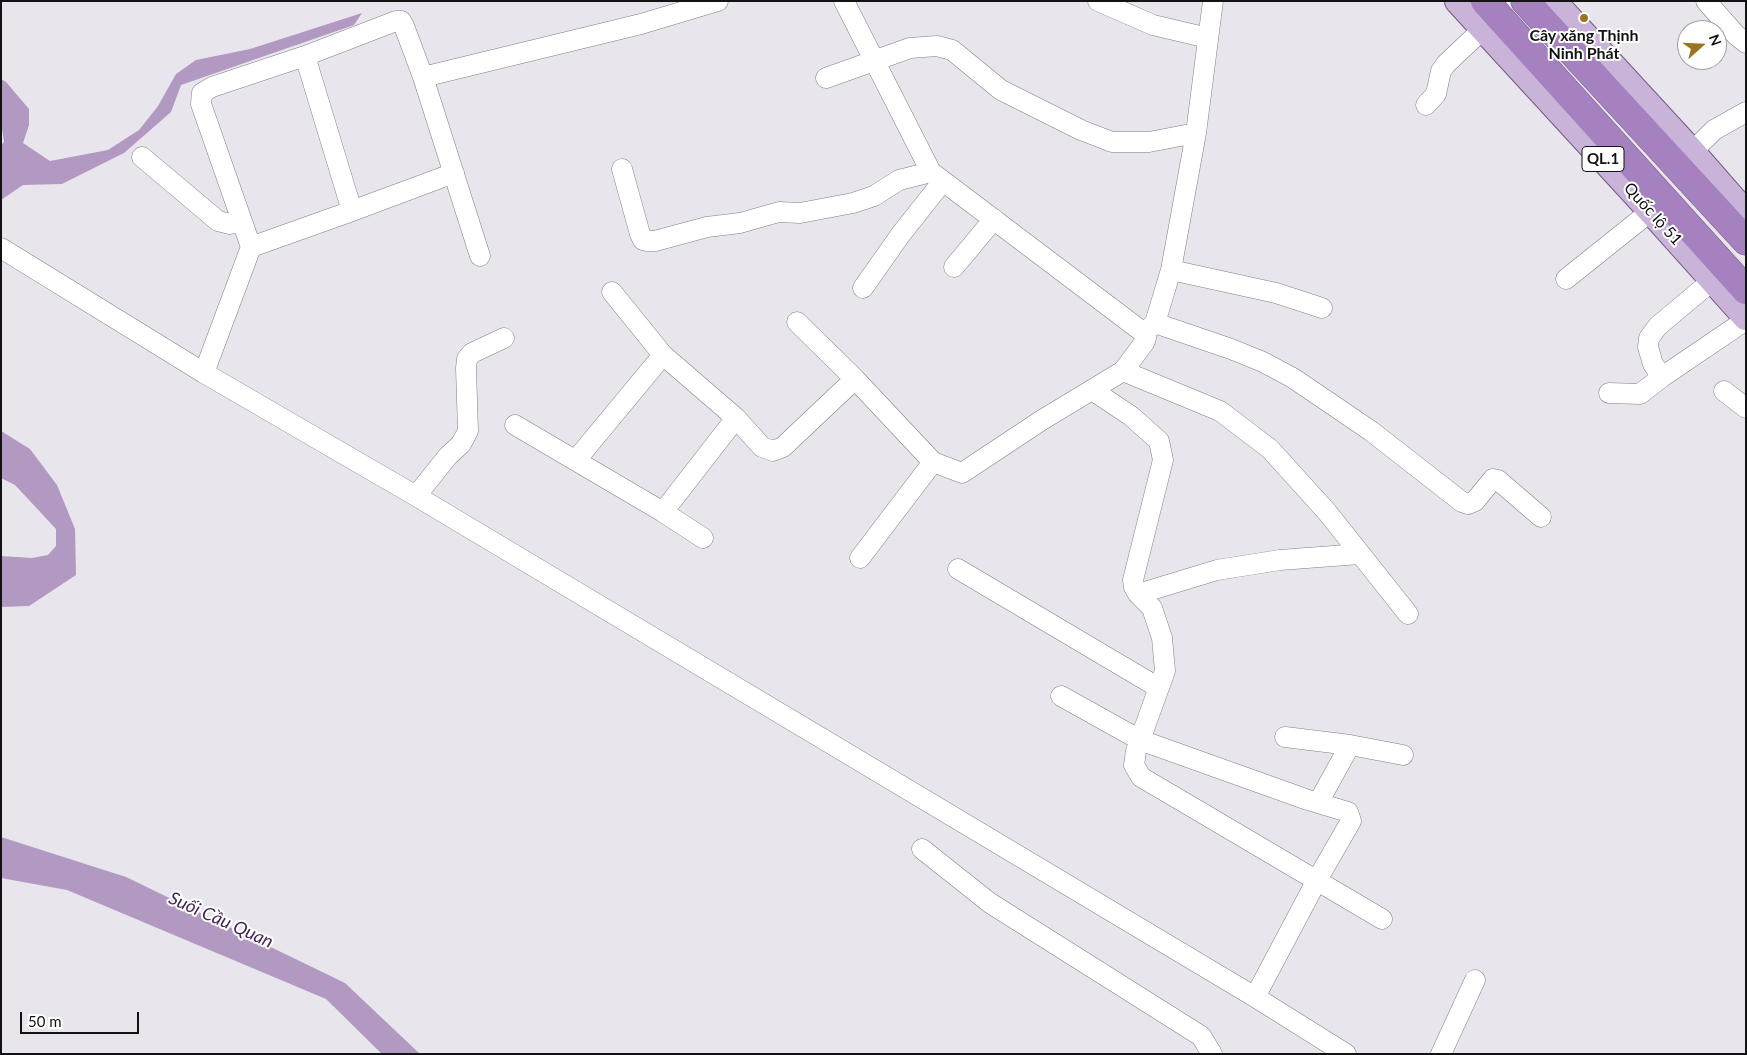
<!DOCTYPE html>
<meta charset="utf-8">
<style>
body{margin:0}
#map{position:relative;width:1747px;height:1055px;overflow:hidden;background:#e9e5ec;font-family:Lato,sans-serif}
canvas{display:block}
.frame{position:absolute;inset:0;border:2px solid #121113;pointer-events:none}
.north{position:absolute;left:1677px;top:20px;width:50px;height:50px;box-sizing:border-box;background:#fff;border:1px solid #a0a0a1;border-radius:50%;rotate:70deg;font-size:14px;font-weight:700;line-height:20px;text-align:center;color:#121113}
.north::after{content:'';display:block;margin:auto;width:18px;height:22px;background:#9c7421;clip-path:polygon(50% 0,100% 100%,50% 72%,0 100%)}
.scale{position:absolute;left:20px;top:1012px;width:119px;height:22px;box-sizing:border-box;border:2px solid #121113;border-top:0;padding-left:6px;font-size:15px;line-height:18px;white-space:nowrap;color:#121113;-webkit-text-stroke:4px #fff;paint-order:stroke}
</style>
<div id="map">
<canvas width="1747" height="1055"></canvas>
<div class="frame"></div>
<div class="north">N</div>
<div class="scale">50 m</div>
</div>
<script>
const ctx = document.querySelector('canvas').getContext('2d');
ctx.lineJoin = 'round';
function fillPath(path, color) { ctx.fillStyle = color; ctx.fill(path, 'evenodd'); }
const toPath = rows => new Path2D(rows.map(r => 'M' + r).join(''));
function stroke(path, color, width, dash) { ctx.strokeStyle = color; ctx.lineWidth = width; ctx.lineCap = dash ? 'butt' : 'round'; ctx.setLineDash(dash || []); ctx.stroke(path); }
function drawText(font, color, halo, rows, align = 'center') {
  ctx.font = font + ' Lato,sans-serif'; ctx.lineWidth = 4; ctx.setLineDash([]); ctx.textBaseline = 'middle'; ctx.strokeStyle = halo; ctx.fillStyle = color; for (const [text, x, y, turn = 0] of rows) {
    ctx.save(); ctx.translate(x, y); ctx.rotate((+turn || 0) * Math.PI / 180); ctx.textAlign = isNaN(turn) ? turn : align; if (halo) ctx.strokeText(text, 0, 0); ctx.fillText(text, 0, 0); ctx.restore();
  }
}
fillPath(toPath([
 [362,13,354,25,181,85,171,112,124,153,62,184,23,185,1,200,1,145,4,142,1,122,1,79,6,82,29,109,29,125,23,143,50,161,108,150,139,130,158,106,176,74,196,60,250,49],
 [1,431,30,449,57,485,75,529,76,575,29,606,1,607,1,556,32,558,48,555,56,546,56,529,15,485,1,478],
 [1,837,126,877,345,983,420,1054,382,1054,326,999,67,890,1,878]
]), '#b199c2');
const minor = toPath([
 [1098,1,1153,25,1208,38],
 [1706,1,1736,35,1746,43],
 [305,56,352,211],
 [423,77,641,24,718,1],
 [826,78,910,48,937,46,952,50,1001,90,1081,130,1112,142,1149,142,1196,133],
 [1426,105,1436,94,1441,71,1446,64,1483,29],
 [1679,153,1692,152,1714,130,1746,112],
 [142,157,218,221,230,224,242,222],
 [622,169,640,234,643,240,647,241,655,241,707,227,740,223,779,212,800,213,853,203,874,196,899,180,931,172],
 [251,247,352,211,454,173],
 [1,248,204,373,416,496,1255,997,1346,1054],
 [954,267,994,219],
 [1171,270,1276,293,1322,308],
 [1566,279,1651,211],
 [863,288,901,234,943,181],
 [612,292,663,355,736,418,762,447,773,451,783,447,855,379],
 [797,322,855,379,933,462,962,473,1042,420,1123,371,1144,343,1146,338,1144,333,931,172,844,1],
 [1155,323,1231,349,1263,362,1293,378,1371,431,1462,502,1468,504,1475,501,1493,479,1498,480,1541,517],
 [1146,331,1155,323,1171,270,1196,133,1213,1],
 [1123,371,1220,411,1270,449,1327,512,1408,614],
 [204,373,251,247,201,104,202,93,212,87,305,56,396,21,401,21,404,26,423,77,480,256],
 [1662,377,1746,320],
 [1092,390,1131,416,1159,441,1163,460,1133,580,1134,587,1138,594,1152,608,1162,638,1165,671,1136,751,1134,765,1141,777,1382,919],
 [1724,391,1746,408],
 [1609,393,1640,394,1662,377,1653,364,1648,347,1649,338,1658,326,1713,280],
 [515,425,663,512,703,538],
 [576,460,663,355],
 [416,496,448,456,461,444,468,431,466,368,467,359,472,353,504,338],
 [663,512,736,418],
 [860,558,933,462],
 [958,569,1159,688],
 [1138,594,1217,570,1280,560,1360,554],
 [1061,696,1140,740,1308,800,1348,812,1351,821,1317,880,1255,997],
 [1285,737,1350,745,1403,755],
 [1318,803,1350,745],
 [922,849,990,903,1201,1036,1212,1054],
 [1441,1054,1475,980]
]);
const major = toPath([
 [1458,1,1651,211,1746,317],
 [1553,1,1692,152,1746,214]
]);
const highway = toPath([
 [1485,1,1746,290],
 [1525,1,1746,241]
]);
stroke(minor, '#827f84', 21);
stroke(major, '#725a83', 28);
stroke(highway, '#725a83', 29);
stroke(minor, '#fff', 20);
stroke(major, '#c9b3d9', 26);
stroke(highway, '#a581bf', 28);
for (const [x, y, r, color] of [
 [1584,18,5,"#9c7421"]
]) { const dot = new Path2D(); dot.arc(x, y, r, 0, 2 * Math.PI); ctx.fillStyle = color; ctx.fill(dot); stroke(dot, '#fff', 2); }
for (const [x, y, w] of [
 [1603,159,42]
]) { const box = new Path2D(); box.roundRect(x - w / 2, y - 12.5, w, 25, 4); ctx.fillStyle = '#fff'; ctx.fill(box); stroke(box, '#121113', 1); }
drawText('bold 15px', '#121113', null, [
 ["QL.1",1603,159]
]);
drawText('bold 16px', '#121113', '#fff', [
 ["Cây xăng Thịnh",1584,36],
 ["Ninh Phát",1584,54]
]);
drawText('16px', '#121113', '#fff', [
 ["Quốc lộ 51",1653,214,48]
]);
drawText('italic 18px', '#412255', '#fff', [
 ["Suối Cầu Quan",221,920,24]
]);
</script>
